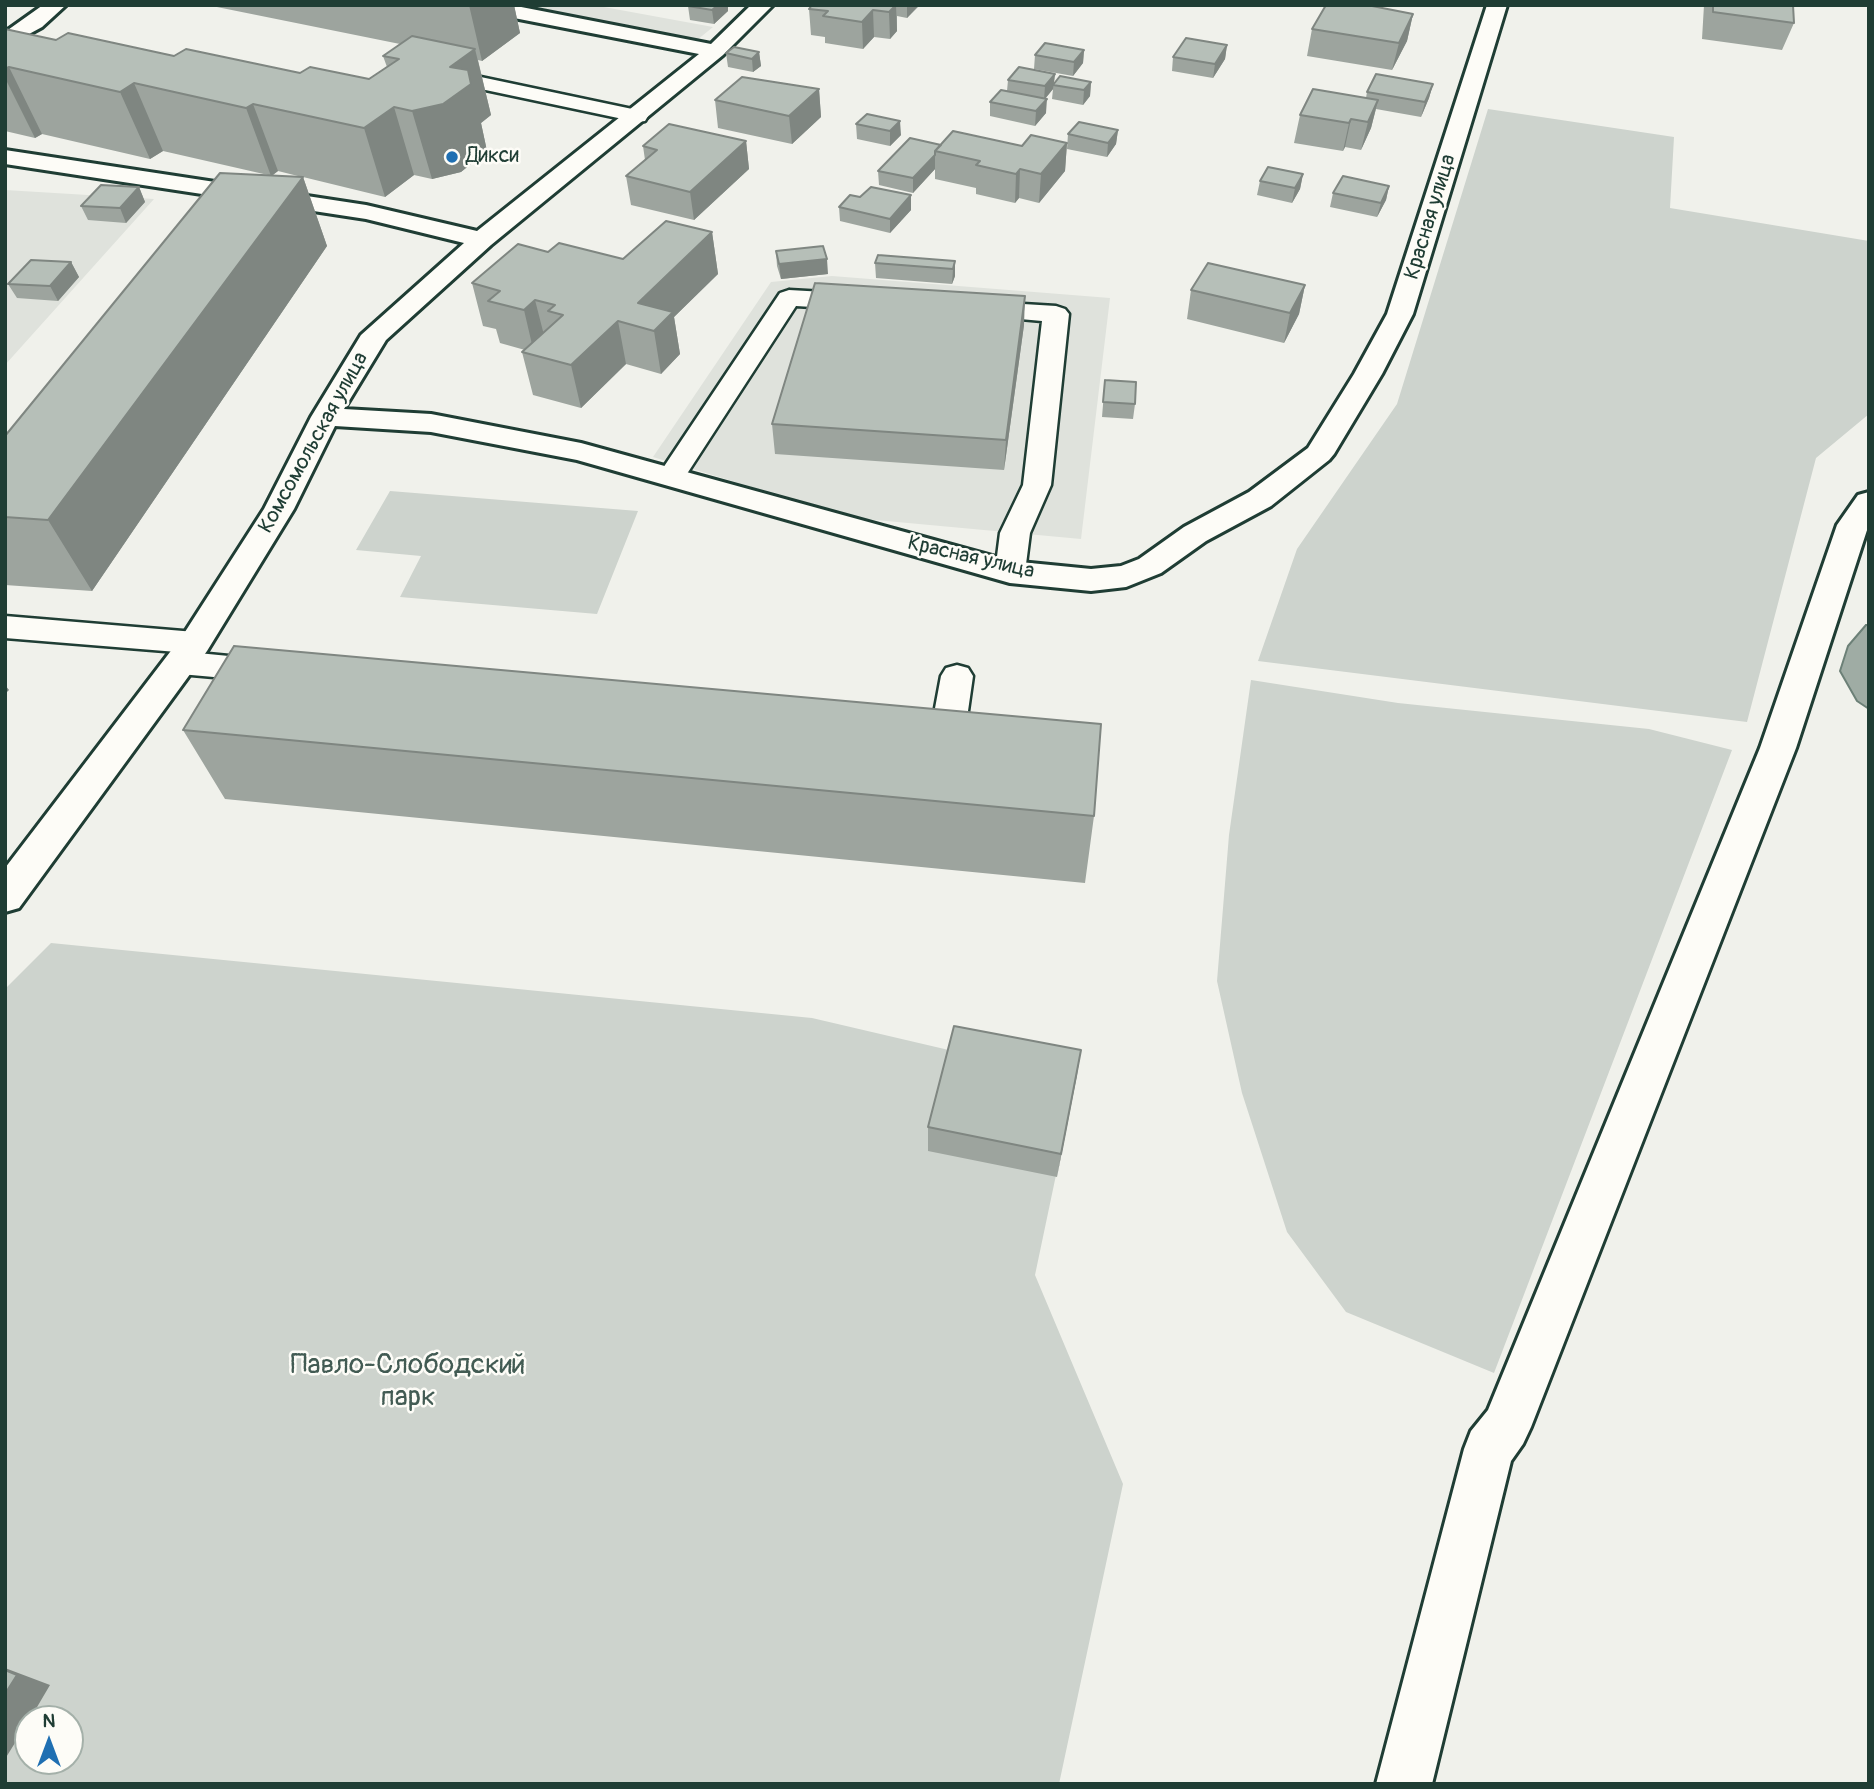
<!DOCTYPE html>
<meta charset="utf-8">
<style>
body{margin:0}
#map{position:relative;width:1874px;height:1789px;overflow:hidden;background:#f0f1eb;font-family:Pangolin,sans-serif}
canvas{display:block}
.frame{position:absolute;inset:0;border:7px solid #1f3d34;pointer-events:none}
.north{position:absolute;left:14px;top:1705px;width:70px;height:70px;box-sizing:border-box;background:#fdfcf7;border:2px solid #a4b0a9;border-radius:50%;rotate:0deg;font-size:19px;font-weight:700;line-height:28px;text-align:center;color:#1f3d34}
.north::after{content:'';display:block;margin:auto;width:24px;height:32px;background:#1f6fb2;clip-path:polygon(50% 0,100% 100%,50% 72%,0 100%)}
</style>
<div id="map">
<canvas width="1874" height="1789"></canvas>
<div class="frame"></div>
<div class="north">N</div>
</div>
<script>
const ctx = document.querySelector('canvas').getContext('2d');
ctx.lineJoin = 'round';
function fillPath(path, color) { ctx.fillStyle = color; ctx.fill(path, 'evenodd'); }
const toPath = rows => new Path2D(rows.map(r => 'M' + r).join(''));
function stroke(path, color, width, dash) { ctx.strokeStyle = color; ctx.lineWidth = width; ctx.lineCap = dash ? 'butt' : 'round'; ctx.setLineDash(dash || []); ctx.stroke(path); }
function drawText(font, color, halo, rows, align = 'center') {
  ctx.font = font + ' Pangolin,sans-serif'; ctx.lineWidth = 5; ctx.setLineDash([]); ctx.textBaseline = 'middle'; ctx.strokeStyle = halo; ctx.fillStyle = color; for (const [text, x, y, turn = 0] of rows) {
    ctx.save(); ctx.translate(x, y); ctx.rotate((+turn || 0) * Math.PI / 180); ctx.textAlign = isNaN(turn) ? turn : align; if (halo) ctx.strokeText(text, 0, 0); ctx.fillText(text, 0, 0); ctx.restore();
  }
}
fillPath(toPath([
 [506,5,593,5,713,27,697,40],
 [5,190,154,199,5,365],
 [832,276,1110,298,1081,539,854,518,653,457,771,282]
]), '#dfe2dc');
fillPath(toPath([
 [1488,109,1674,137,1670,208,1869,241,1869,414,1816,458,1747,722,1258,661,1297,549,1397,404],
 [390,491,638,511,597,614,400,597,421,556,356,550],
 [1251,680,1398,703,1649,729,1732,750,1494,1373,1346,1312,1287,1232,1242,1093,1217,981,1229,835],
 [51,943,812,1018,953,1051,1077,1075,1035,1275,1123,1484,1059,1784,5,1784,5,989],
 [28,1719,70,1719,70,1761,28,1761]
]), '#cdd3cd');
const water = toPath([
 [1866,625,1869,625,1869,709,1857,701,1840,671,1848,646,1866,625]
]);
fillPath(water, '#9faca4');
stroke(water, '#6c8077', 2);
const lane = toPath([
 [476,76,637,110,645,111,648,116,645,121,637,122,476,88,435,96,428,94,424,90,428,86,476,76],
 [789,290,861,294,870,297,874,302,870,307,861,310,796,306,681,483,671,486,661,483,657,477,780,293,789,290],
 [974,301,1056,306,1065,309,1069,314,1051,485,1030,533,1025,572,1021,579,1010,582,999,579,995,572,1000,533,1023,485,1042,321,965,314,961,309,965,304,974,301],
 [5,616,195,632,206,635,211,643,206,651,198,653,270,660,281,663,286,671,281,679,270,682,180,674,169,671,164,663,169,655,177,652,5,638,5,616],
 [957,665,968,668,973,676,965,732,960,741,948,744,908,739,903,730,908,721,920,718,933,719,941,676,946,668,957,665]
]);
const street = toPath([
 [43,5,66,5,42,27,5,47,5,32,43,5],
 [468,5,511,5,711,44,751,5,773,5,723,55,491,245,386,340,344,409,431,414,581,443,1010,561,1091,569,1121,566,1139,559,1184,527,1249,492,1308,448,1354,374,1387,314,1487,5,1507,5,1413,314,1382,374,1334,454,1329,460,1271,506,1206,541,1161,573,1126,587,1091,591,1010,583,577,460,431,432,335,426,294,509,207,651,19,908,5,912,5,868,183,635,264,509,311,417,361,335,464,243,366,219,5,164,5,150,366,205,477,231,699,54,478,11,468,5],
 [1869,492,1869,524,1796,748,1531,1427,1523,1444,1511,1461,1432,1784,1376,1784,1464,1449,1471,1431,1488,1410,1760,748,1837,525,1858,495,1869,492]
]);
stroke(lane, '#1f3d34', 5);
stroke(street, '#1f3d34', 6);
fillPath(lane, '#fdfcf7');
fillPath(street, '#fdfcf7');
fillPath(toPath([
 [207,5,514,5,520,33,482,61,478,60,491,115,481,123,487,151,461,172,432,179,414,175,385,197,303,177,327,246,92,591,5,585,5,436,268,175,163,151,150,159,42,134,35,138,5,131,5,29,56,40,300,73,369,79,387,67,383,56,400,44],
 [278,171,302,177,272,176],
 [689,5,728,5,728,11,714,24,690,20,688,6],
 [812,5,919,5,919,6,907,18,897,16,897,31,890,39,874,37,863,49,825,43,825,37,811,35,809,9],
 [1704,5,1793,5,1794,23,1782,50,1702,39],
 [1413,14,1407,41,1392,70,1307,56,1312,29],
 [1227,45,1225,59,1213,78,1172,71,1173,57],
 [1084,50,1083,63,1073,76,1034,69,1035,55],
 [759,52,761,66,753,72,728,67,726,53],
 [1055,74,1054,83,1091,82,1090,96,1083,105,1052,99,1053,89,1045,99,1046,113,1035,126,990,116,990,102,1007,91,1008,80],
 [1433,84,1429,98,1421,117,1376,109,1371,128,1361,150,1345,147,1343,151,1294,143,1300,115,1366,98,1367,92],
 [819,89,821,117,792,144,718,128,715,100],
 [867,114,901,135,890,146,857,139,856,124],
 [1118,130,1116,144,1107,157,1067,149,1068,134],
 [746,141,749,169,694,220,631,205,626,176,645,160,643,146],
 [1067,143,1065,171,1039,203,1019,198,1015,203,976,194,976,188,935,179,935,169,913,193,879,185,878,171,941,145,1022,146],
 [1303,174,1300,189,1292,203,1257,195,1260,181],
 [1389,186,1386,200,1377,217,1330,207,1333,193],
 [139,187,145,202,126,223,88,220,81,206],
 [911,195,911,210,890,233,840,221,839,207,860,197],
 [712,232,718,274,674,317,680,354,661,374,626,364,581,408,533,395,522,352,525,350,500,343,496,329,483,326,472,283,548,252,623,259],
 [776,251,828,274,781,279,777,266],
 [955,261,955,276,952,284,876,278,875,263],
 [71,262,79,277,58,301,17,298,8,284],
 [1305,285,1299,314,1284,343,1187,319,1191,290],
 [1024,325,1004,470,775,454,772,424],
 [1105,380,1135,404,1133,419,1102,417],
 [183,730,1094,816,1085,883,225,799],
 [1081,1050,1057,1177,928,1151,928,1127]
]), '#9da49e');
fillPath(toPath([
 [469,5,514,5,520,33,482,61],
 [718,5,728,5,728,11,714,24,712,10],
 [896,5,897,31,890,39,889,12],
 [907,5,919,5,907,18],
 [873,10,874,37,863,49,862,22],
 [1413,14,1407,41,1392,70,1399,43],
 [1227,45,1225,59,1213,78,1215,64],
 [475,49,491,115,481,123,487,151,461,172,432,179,412,111,450,67],
 [1084,50,1083,63,1073,76,1074,62],
 [759,52,761,66,753,72,752,59],
 [9,67,42,134,35,138,5,78,5,69],
 [1055,74,1053,89,1044,100,1045,86],
 [1091,82,1090,96,1083,105,1084,90],
 [134,83,163,151,150,159,120,92],
 [1433,84,1429,98,1421,117,1425,102],
 [819,89,821,117,792,144,789,116],
 [1047,99,1046,113,1035,126,1036,111],
 [1378,100,1371,128,1361,150,1368,122],
 [253,104,278,171,271,176,246,108],
 [394,107,414,175,385,197,364,128],
 [1351,119,1345,147,1343,151,1349,123],
 [900,121,901,135,890,146,890,131],
 [1118,130,1116,144,1107,157,1108,143],
 [746,141,749,169,694,220,690,192],
 [1067,143,1065,171,1039,203,1041,174],
 [935,155,935,169,913,193,913,178],
 [1020,169,1019,198,1015,203,1016,174],
 [1303,174,1300,189,1292,203,1295,188],
 [303,177,327,246,92,591,48,520],
 [1389,186,1386,200,1377,217,1381,203],
 [139,187,145,202,126,223,120,208],
 [911,195,911,210,890,233,890,219],
 [712,232,718,274,674,317,680,354,661,374,654,331,638,303],
 [827,259,828,274,781,279,779,264],
 [955,261,955,276,952,284,953,269],
 [71,262,79,277,58,301,50,286],
 [1305,285,1299,314,1284,343,1290,313],
 [1025,296,1024,325,1004,470,1006,440],
 [535,300,546,343,534,353,524,310],
 [618,321,626,364,581,408,571,365],
 [5,685,9,690,5,694],
 [1081,1050,1077,1075,1057,1177,1061,1154],
 [5,1668,50,1685,30,1719,28,1719,28,1722,5,1759]
]), '#7f8681');
const building = toPath([
 [689,5,718,5,712,10,688,6,689,5],
 [812,5,896,5,889,12,873,10,862,22,823,16,828,11,809,9,812,5],
 [1326,5,1367,5,1413,14,1399,43,1312,29,1326,5],
 [1713,5,1793,5,1794,23,1713,12,1713,5],
 [5,29,56,40,68,33,174,56,186,49,300,73,310,67,369,79,399,59,383,56,412,36,475,49,450,67,468,70,471,84,443,104,412,111,394,107,364,128,253,104,246,108,134,83,120,92,9,67,5,69,5,29],
 [1186,38,1227,45,1215,64,1173,57,1186,38],
 [1045,43,1084,50,1074,62,1035,55,1045,43],
 [734,47,759,52,752,59,726,53,734,47],
 [1019,67,1055,74,1045,86,1008,80,1019,67],
 [1376,74,1433,84,1425,102,1367,92,1376,74],
 [1060,76,1091,82,1084,90,1053,85,1060,76],
 [742,77,819,89,789,116,715,100,742,77],
 [1313,89,1378,100,1368,122,1351,119,1349,123,1300,115,1313,89],
 [1001,90,1047,99,1036,111,990,102,1001,90],
 [867,114,900,121,890,131,856,124,867,114],
 [1079,122,1118,130,1108,143,1068,134,1079,122],
 [669,124,746,141,690,192,626,176,657,150,643,146,669,124],
 [953,131,1022,146,1031,135,1067,143,1041,174,1020,169,1016,174,976,165,980,161,935,151,953,131],
 [910,138,941,145,935,151,935,155,913,178,878,171,910,138],
 [1268,167,1303,174,1295,188,1260,181,1268,167],
 [220,173,303,177,48,520,5,517,5,436,220,173],
 [1343,176,1389,186,1381,203,1333,193,1343,176],
 [101,185,139,187,120,208,81,206,101,185],
 [871,187,911,195,890,219,839,207,850,195,860,197,871,187],
 [666,221,712,232,638,303,673,312,654,331,618,321,571,365,522,352,563,315,548,311,555,305,535,300,524,310,488,301,500,291,472,283,518,244,548,252,559,243,623,259,666,221],
 [823,246,827,259,779,264,776,251,823,246],
 [878,255,955,261,953,269,875,263,878,255],
 [31,260,71,262,50,286,8,284,31,260],
 [1208,263,1305,285,1290,313,1191,290,1208,263],
 [815,283,1025,296,1006,440,772,424,815,283],
 [1105,380,1136,382,1135,404,1103,402,1105,380],
 [234,646,1101,724,1094,816,183,730,234,646],
 [954,1026,1081,1050,1061,1154,928,1127,954,1026],
 [5,1670,17,1675,5,1694,5,1670]
]);
fillPath(building, '#b6bfb8');
stroke(building, '#7f8681', 2);
for (const [x, y, r, color] of [
 [452,157,7,"#1f6fb2"]
]) { const dot = new Path2D(); dot.arc(x, y, r, 0, 2 * Math.PI); ctx.fillStyle = color; ctx.fill(dot); stroke(dot, '#fdfcf7', 2.5); }
drawText('21px', '#1f3d34', '#fdfcf7', [
 ["Дикси",466,157]
], 'left');
drawText('21px', '#1f3d34', '#fdfcf7', [
 ["Красная улица",1431,217,-73],
 ["Комсомольская улица",314,443,-61],
 ["Красная улица",971,558,13]
]);
drawText('28px', '#425b53', '#fdfcf7', [
 ["Павло-Слободский",408,1366],
 ["парк",408,1398]
]);
</script>
